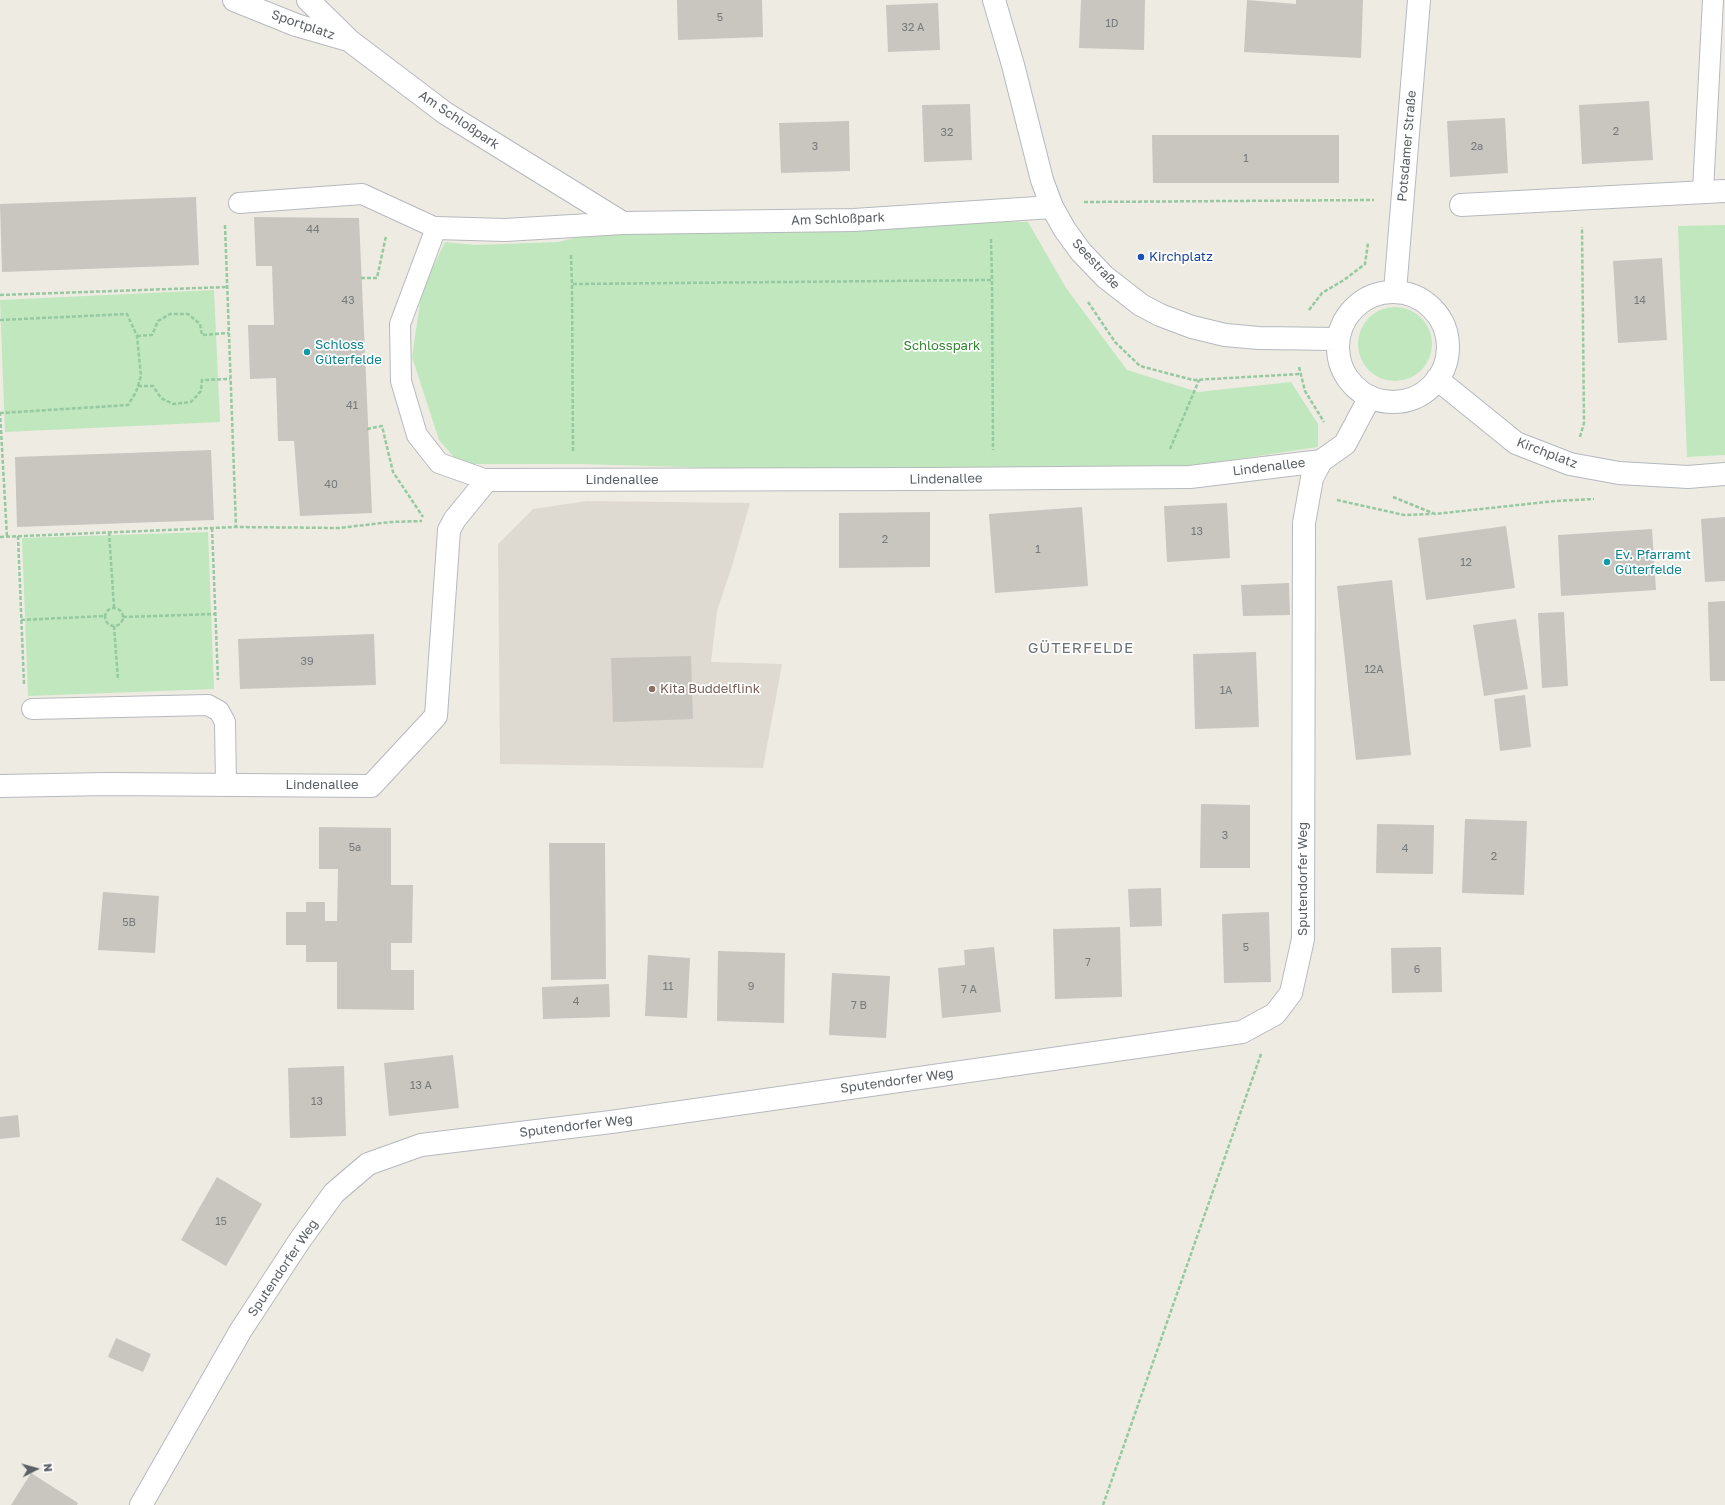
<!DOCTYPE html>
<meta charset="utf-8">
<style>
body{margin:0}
#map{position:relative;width:1725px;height:1505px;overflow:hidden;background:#eeebe3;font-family:"Golos Text",sans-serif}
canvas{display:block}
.north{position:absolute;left:16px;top:1449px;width:40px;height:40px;-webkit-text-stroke:3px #fff;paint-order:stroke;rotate:84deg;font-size:11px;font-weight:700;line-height:16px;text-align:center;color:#5b6064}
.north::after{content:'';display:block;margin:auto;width:14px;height:18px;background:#5b6064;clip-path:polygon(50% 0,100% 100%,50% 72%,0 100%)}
</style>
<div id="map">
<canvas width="1725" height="1505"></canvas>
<div class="north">N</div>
</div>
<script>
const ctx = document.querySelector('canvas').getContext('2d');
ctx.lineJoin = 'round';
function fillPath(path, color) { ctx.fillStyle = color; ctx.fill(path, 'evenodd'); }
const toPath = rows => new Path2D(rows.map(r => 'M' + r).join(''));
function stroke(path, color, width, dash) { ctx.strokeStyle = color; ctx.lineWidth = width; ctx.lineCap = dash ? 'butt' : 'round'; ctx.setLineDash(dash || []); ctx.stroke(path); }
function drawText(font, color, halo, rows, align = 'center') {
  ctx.font = font + ' "Golos Text",sans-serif'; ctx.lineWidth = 3.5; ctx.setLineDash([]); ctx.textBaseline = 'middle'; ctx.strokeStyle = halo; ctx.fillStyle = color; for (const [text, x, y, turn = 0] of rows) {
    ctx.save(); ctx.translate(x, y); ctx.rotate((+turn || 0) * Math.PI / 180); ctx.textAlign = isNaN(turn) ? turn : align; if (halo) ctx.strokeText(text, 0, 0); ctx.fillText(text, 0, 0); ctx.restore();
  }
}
fillPath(toPath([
 [587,501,750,503,732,566,717,611,711,662,782,664,763,768,500,764,498,544,533,509]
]), '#dfdad1');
fillPath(toPath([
 [975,221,1028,222,1066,288,1127,370,1198,392,1291,382,1318,424,1318,447,1191,466,1005,469,756,469,579,464,460,464,439,440,412,357,422,290,445,242,475,245,558,242,594,233],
 [1725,225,1725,455,1687,457,1678,226],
 [214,290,220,422,5,432,0,300],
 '1358 344a37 37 0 1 1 74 0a37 37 0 1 1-74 0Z',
 [208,532,214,689,28,696,22,538]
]), '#c1e7be');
fillPath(toPath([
 [677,0,762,0,763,37,678,40],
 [1081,0,1145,0,1144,50,1079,48],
 [1247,0,1296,4,1296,0,1363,0,1361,58,1244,52],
 [938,3,940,50,888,52,886,5],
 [1649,101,1653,160,1582,164,1579,105],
 [970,104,972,160,924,162,922,105],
 [1505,118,1508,173,1450,177,1447,121],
 [849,121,850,171,781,173,779,123],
 [1152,135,1339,135,1339,183,1153,183],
 [196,197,199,265,2,272,0,204],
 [254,217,359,218,372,513,300,516,294,441,278,441,276,378,250,379,248,325,274,325,272,266,256,266],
 [1662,258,1667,340,1618,343,1613,261],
 [211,450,214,520,17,527,15,457],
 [1227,503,1230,558,1167,562,1164,506],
 [1082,507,1088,586,995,593,989,514],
 [930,512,930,567,839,568,839,513],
 [1725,517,1725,581,1705,582,1701,519],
 [1506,526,1515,588,1426,600,1418,538],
 [1652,529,1656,590,1561,596,1558,535],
 [1392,580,1411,755,1356,760,1337,586],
 [1289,583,1290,615,1243,616,1241,585],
 [1725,601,1725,681,1710,681,1708,602],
 [1564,612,1568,686,1542,688,1538,613],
 [1516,619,1528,689,1484,696,1473,625],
 [374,634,376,685,240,689,238,639],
 [1256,652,1259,727,1195,729,1193,654],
 [691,656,693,719,613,722,611,658],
 [1525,695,1531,747,1500,751,1494,699],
 [1201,804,1250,805,1250,868,1200,868],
 [1465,819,1527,821,1524,895,1462,893],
 [1377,824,1434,825,1433,874,1376,873],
 [319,827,391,828,391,885,413,885,412,943,391,943,391,970,414,970,414,1010,337,1009,337,962,306,962,306,945,286,945,286,912,306,912,306,902,325,902,325,921,337,921,338,869,319,869],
 [549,843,605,843,606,979,551,980],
 [1161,888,1162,926,1130,927,1128,889],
 [103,892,159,896,155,953,98,950],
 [1269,912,1271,982,1224,983,1222,914],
 [1120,927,1122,997,1055,999,1053,929],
 [994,947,1001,1012,942,1018,938,968,965,965,964,950],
 [1441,947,1442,992,1392,993,1391,948],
 [718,951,785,953,784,1023,717,1021],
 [648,955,690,958,687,1018,645,1016],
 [832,973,890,976,886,1038,829,1035],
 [609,984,610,1017,543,1019,542,987],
 [453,1055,459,1108,389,1116,384,1063],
 [344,1066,346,1136,290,1138,288,1068],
 [18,1115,20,1137,0,1139,0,1117],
 [217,1177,262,1204,226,1266,181,1240],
 [116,1338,151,1354,143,1372,108,1357],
 [31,1473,78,1503,77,1505,11,1505]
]), '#c9c6c0');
const lane = toPath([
 [1703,191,1713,0],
 [239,203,362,194,436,228,400,324,401,381,417,435,439,463,487,480],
 [32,709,208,705,219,711,225,722,226,785]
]);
const street = toPath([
 [234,0,296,25,348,40],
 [308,0,350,41,445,113,623,223],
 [1461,205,1725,191],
 [436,228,505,230,623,223,854,220,1052,207],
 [1395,291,1419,0],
 [0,786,107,784,371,786,436,716,449,530,455,519,487,480,931,479,1190,477,1321,461,1345,444,1370,397],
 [141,1505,241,1330,300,1240,334,1193,368,1164,421,1145,611,1122,1242,1032,1275,1014,1291,993,1303,939,1304,523,1312,478,1321,461]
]);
const secondary = toPath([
 [994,0,1013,65,1042,180,1052,207,1065,230,1081,252,1105,277,1141,305,1160,315,1192,327,1225,335,1259,338,1338,339],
 '1338 347a55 55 0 1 1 110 0a55 55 0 1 1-110 0Z',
 [1437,379,1516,443,1570,464,1619,473,1688,477,1725,474]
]);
stroke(lane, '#b6b9be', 22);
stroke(street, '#b6b9be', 24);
stroke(secondary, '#b4b9be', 24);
stroke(toPath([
 [1084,202,1374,200],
 [225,225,236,527],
 [991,239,992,280],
 [571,255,572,284],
 [361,278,377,278,386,236],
 [0,295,227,287],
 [1088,302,1115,342,1140,366,1193,380,1300,374],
 [1309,310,1322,293,1344,280,1365,264,1368,243],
 [0,320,127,314,137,336,141,376,136,392,128,405,0,413],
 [137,336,152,335,158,321,170,314,188,314,200,324,202,335,229,333],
 [1299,367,1305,391,1324,422],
 [138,386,153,386,161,398,173,404,191,402,201,391,202,380,230,379],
 [0,412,7,537],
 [367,429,382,426,393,472,423,517],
 [1580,437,1584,423,1582,227],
 [1170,449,1199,380],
 [573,451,572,284,992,280,993,450],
 [1393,497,1435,514,1555,501,1594,499],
 [1337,500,1404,515,1432,514],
 [212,528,218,680],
 [109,532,114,607],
 [18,536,24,684],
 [0,537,236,527,339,528,391,522,422,521],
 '105 617a9 9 0 1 1 18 0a9 9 0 1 1-18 0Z',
 [123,617,215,614],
 [21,620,104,616],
 [114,626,118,680],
 [1103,1505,1261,1054]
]), '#96c9a1', 2.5, [4, 2]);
stroke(lane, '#fff', 20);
stroke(street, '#fff', 22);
stroke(secondary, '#fff', 22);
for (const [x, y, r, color] of [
 [1141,257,4,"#1a4fb4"],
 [307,352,4,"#0f9aa8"],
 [1607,562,4,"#0f9aa8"],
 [652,689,4,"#8d6e63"]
]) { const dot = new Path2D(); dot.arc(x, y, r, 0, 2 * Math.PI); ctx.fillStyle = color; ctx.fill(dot); stroke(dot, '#fff', 1.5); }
drawText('11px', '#767a7b', null, [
 ["5",720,18],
 ["1D",1112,24],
 ["32 A",913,28],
 ["2",1616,132],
 ["32",947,133],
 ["3",815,147],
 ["2a",1477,147],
 ["1",1246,159],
 ["44",313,230],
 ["43",348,301],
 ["14",1640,301],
 ["41",352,406],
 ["40",331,485],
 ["13",1197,532],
 ["2",885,540],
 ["1",1038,550],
 ["12",1466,563],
 ["39",307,662],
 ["12A",1374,670],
 ["1A",1226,691],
 ["3",1225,836],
 ["5a",355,848],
 ["4",1405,849],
 ["2",1494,857],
 ["5B",129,923],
 ["5",1246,948],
 ["7",1088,963],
 ["6",1417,970],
 ["11",668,987],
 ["9",751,987],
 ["7 A",969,990],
 ["4",576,1002],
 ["7 B",859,1006],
 ["13 A",421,1086],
 ["13",317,1102],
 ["15",221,1222]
]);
drawText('13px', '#5b6064', '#fff', [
 ["Sportplatz",303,25,19],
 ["Am Schloßpark",459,120,34],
 ["Potsdamer Straße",1407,146,-85],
 ["Am Schloßpark",838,219,-2],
 ["Seestraße",1096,264,47],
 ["Kirchplatz",1547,453,21],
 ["Lindenallee",1269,467,-7],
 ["Lindenallee",946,479,-1],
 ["Lindenallee",622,480],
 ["Lindenallee",322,785],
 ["Sputendorfer Weg",1303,879,-90],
 ["Sputendorfer Weg",897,1081,-8],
 ["Sputendorfer Weg",576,1126,-7],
 ["Sputendorfer Weg",283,1268,-56]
]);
drawText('13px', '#164399', '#fff', [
 ["Kirchplatz",1149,257]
], 'left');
drawText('13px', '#0d838f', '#fff', [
 ["Schloss",315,345],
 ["Güterfelde",315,360],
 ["Ev. Pfarramt",1615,555],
 ["Güterfelde",1615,570]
], 'left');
drawText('13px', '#328631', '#fff', [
 ["Schlosspark",942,346]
]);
drawText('13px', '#785e54', '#fff', [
 ["Kita Buddelflink",660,689]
], 'left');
ctx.letterSpacing = '1px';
drawText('15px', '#6c7276', '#fff', [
 ["GÜTERFELDE",1081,648]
]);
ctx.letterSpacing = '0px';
</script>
